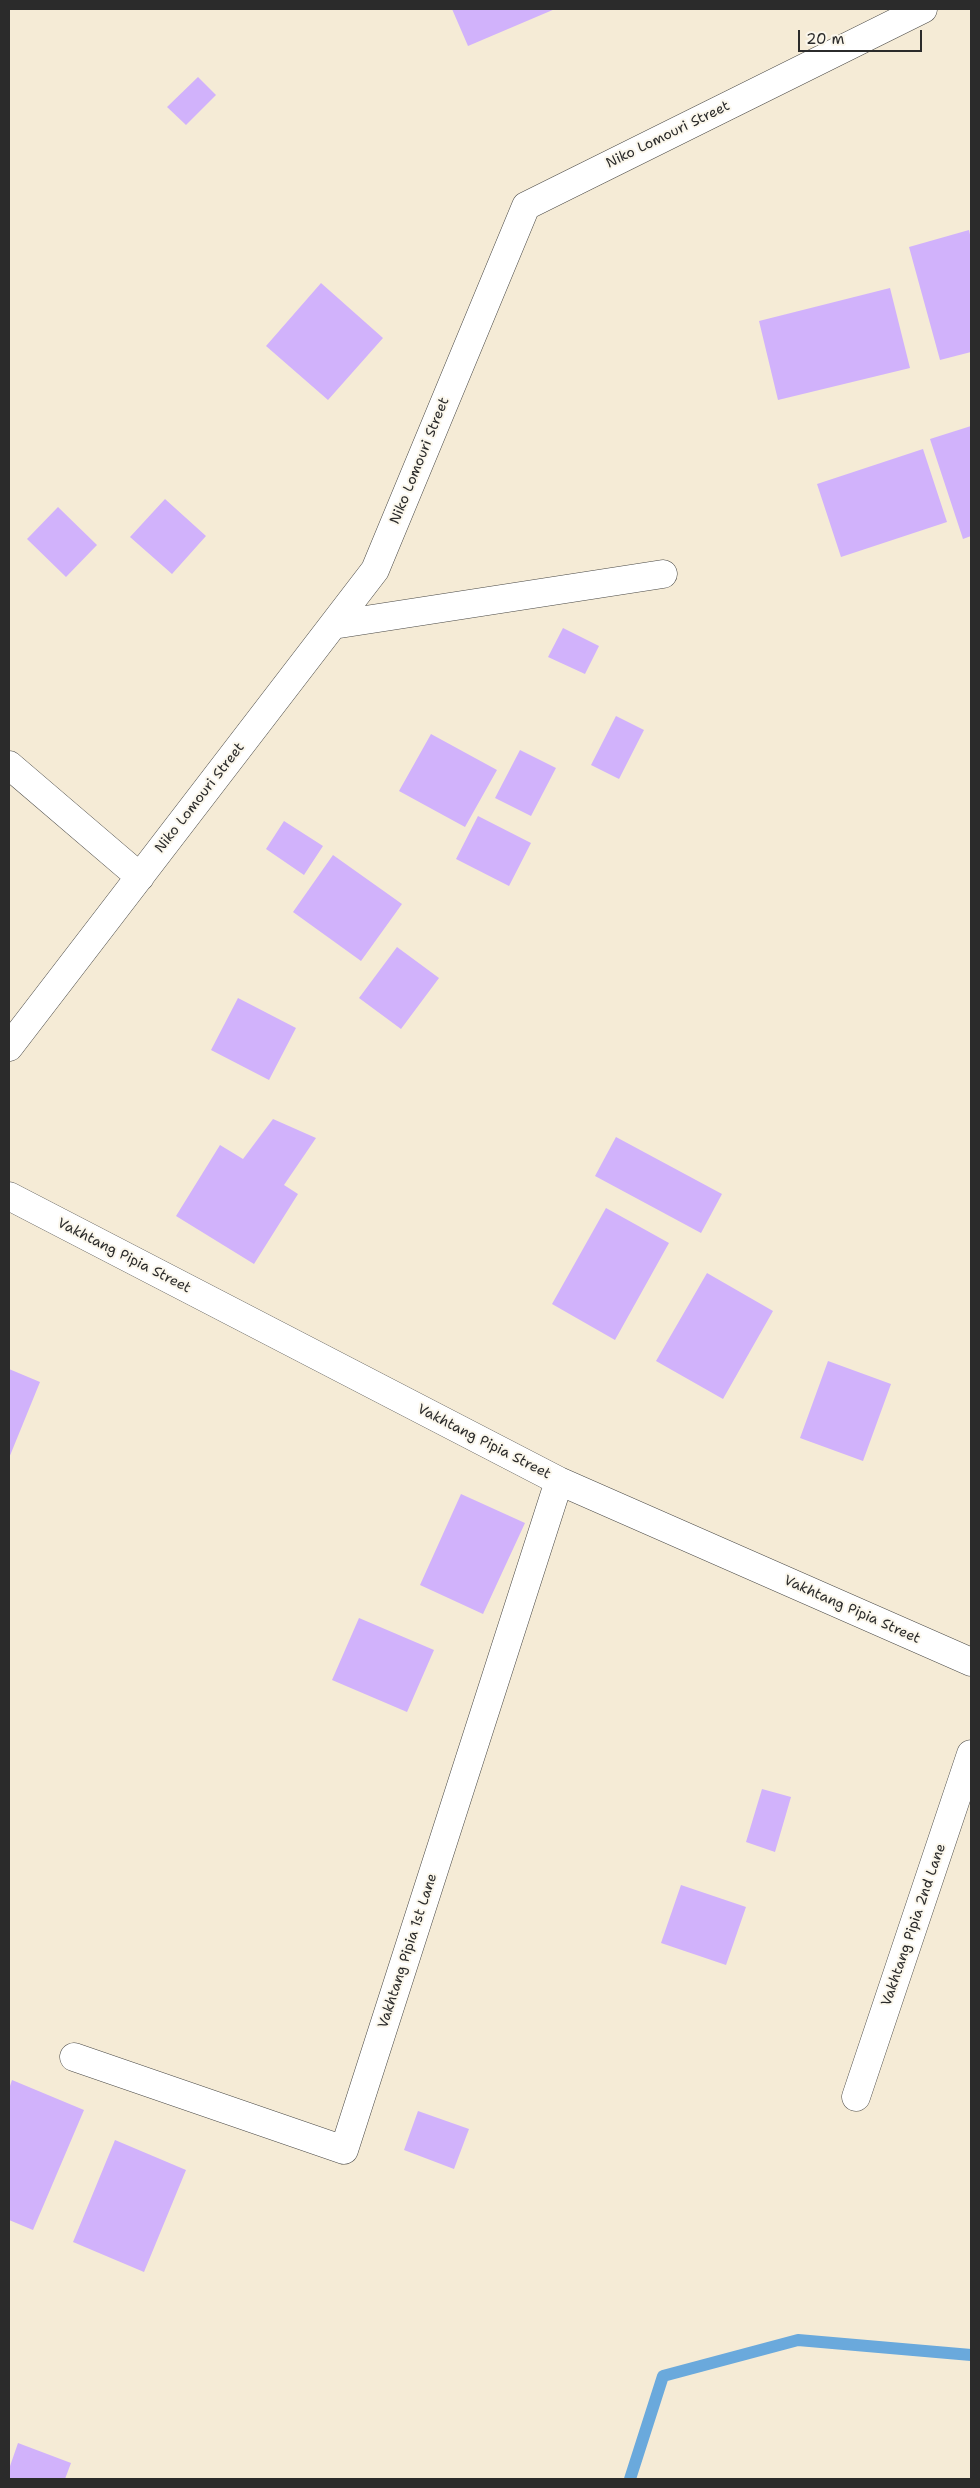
<!DOCTYPE html>
<style>
body{margin:0}
#map{position:relative;width:980px;height:2488px;overflow:hidden;background:#f5ebd6;font-family:"Shantell Sans",sans-serif}
canvas{display:block}
.frame{position:absolute;inset:0;border:10px solid #2b2b2b;pointer-events:none}
.scale{position:absolute;left:798px;top:30px;width:124px;height:22px;box-sizing:border-box;border:2px solid #2b2b2b;border-top:0;padding-left:6px;font-size:15px;line-height:18px;white-space:nowrap;color:#2b2b2b;-webkit-text-stroke:4px #fbf7ec;paint-order:stroke}
</style>
<div id="map">
<canvas width="980" height="2488"></canvas>
<div class="frame"></div>
<div class="scale">20 m</div>
</div>
<script>
const ctx = document.querySelector('canvas').getContext('2d');
ctx.lineJoin = 'round';
const toPath = rows => new Path2D(rows.map(r => 'M' + r).join(''));
function stroke(path, color, width, dash) { ctx.strokeStyle = color; ctx.lineWidth = width; ctx.lineCap = dash ? 'butt' : 'round'; ctx.setLineDash(dash || []); ctx.stroke(path); }
function fillPath(path, color) { ctx.fillStyle = color; ctx.fill(path, 'evenodd'); }
function drawText(font, color, halo, rows, align = 'center') {
  ctx.font = font + ' "Shantell Sans",sans-serif'; ctx.lineWidth = 4; ctx.setLineDash([]); ctx.textBaseline = 'middle'; ctx.strokeStyle = halo; ctx.fillStyle = color; for (const [text, x, y, turn = 0] of rows) {
    ctx.save(); ctx.translate(x, y); ctx.rotate((+turn || 0) * Math.PI / 180); ctx.textAlign = isNaN(turn) ? turn : align; if (halo) ctx.strokeText(text, 0, 0); ctx.fillText(text, 0, 0); ctx.restore();
  }
}
stroke(toPath([
 [630,2479,663,2376,798,2340,971,2355]
]), '#6aa9dc', 12);
fillPath(toPath([
 [452,9,555,9,468,46],
 [198,77,216,95,186,125,167,107],
 [969,230,971,239,971,352,940,360,909,247],
 [321,283,383,338,328,400,266,346],
 [890,288,910,368,778,400,759,321],
 [971,426,971,536,963,539,930,439],
 [923,449,947,522,841,557,817,484],
 [165,499,206,536,172,574,130,537],
 [58,507,97,545,66,577,27,539],
 [563,628,599,646,585,674,548,657],
 [616,716,644,730,619,779,591,765],
 [431,734,497,770,465,827,399,791],
 [520,750,556,768,531,816,495,798],
 [478,816,531,843,509,886,456,859],
 [284,821,323,846,304,875,266,849],
 [333,855,402,904,361,961,293,912],
 [397,947,439,978,401,1029,359,998],
 [238,998,296,1028,269,1080,211,1050],
 [273,1119,316,1138,284,1185,298,1194,254,1264,176,1216,220,1145,243,1159],
 [616,1137,722,1194,701,1233,595,1176],
 [606,1208,669,1243,615,1340,552,1304],
 [707,1273,773,1311,723,1399,656,1361],
 [828,1361,891,1384,863,1461,800,1438],
 [9,1369,40,1382,9,1458],
 [461,1494,525,1523,483,1614,420,1585],
 [359,1618,434,1650,407,1712,332,1680],
 [762,1789,791,1797,775,1852,746,1842],
 [681,1885,746,1907,726,1965,661,1943],
 [12,2080,84,2110,33,2230,9,2220,9,2089],
 [418,2111,469,2129,454,2169,404,2150],
 [115,2140,186,2170,144,2272,73,2242],
 [18,2443,71,2463,65,2479,9,2479,9,2469]
]), '#d1b2fb');
const minor = toPath([
 [333,625,663,574],
 [9,765,140,877],
 [9,1047,375,570,526,206,923,9],
 [9,1196,559,1481,971,1662],
 [74,2057,344,2150,559,1481],
 [856,2097,971,1754]
]);
stroke(minor, '#494845', 29);
stroke(minor, '#fff', 28);
drawText('14px', '#2b2b2b', '#fbf7ec', [
 ["Niko Lomouri Street",668,135,-26],
 ["Niko Lomouri Street",420,461,-68],
 ["Niko Lomouri Street",200,798,-52],
 ["Vakhtang Pipia Street",124,1256,27],
 ["Vakhtang Pipia Street",484,1442,27],
 ["Vakhtang Pipia Street",852,1610,24],
 ["Vakhtang Pipia 2nd Lane",914,1925,-71],
 ["Vakhtang Pipia 1st Lane",408,1951,-72]
]);
</script>
